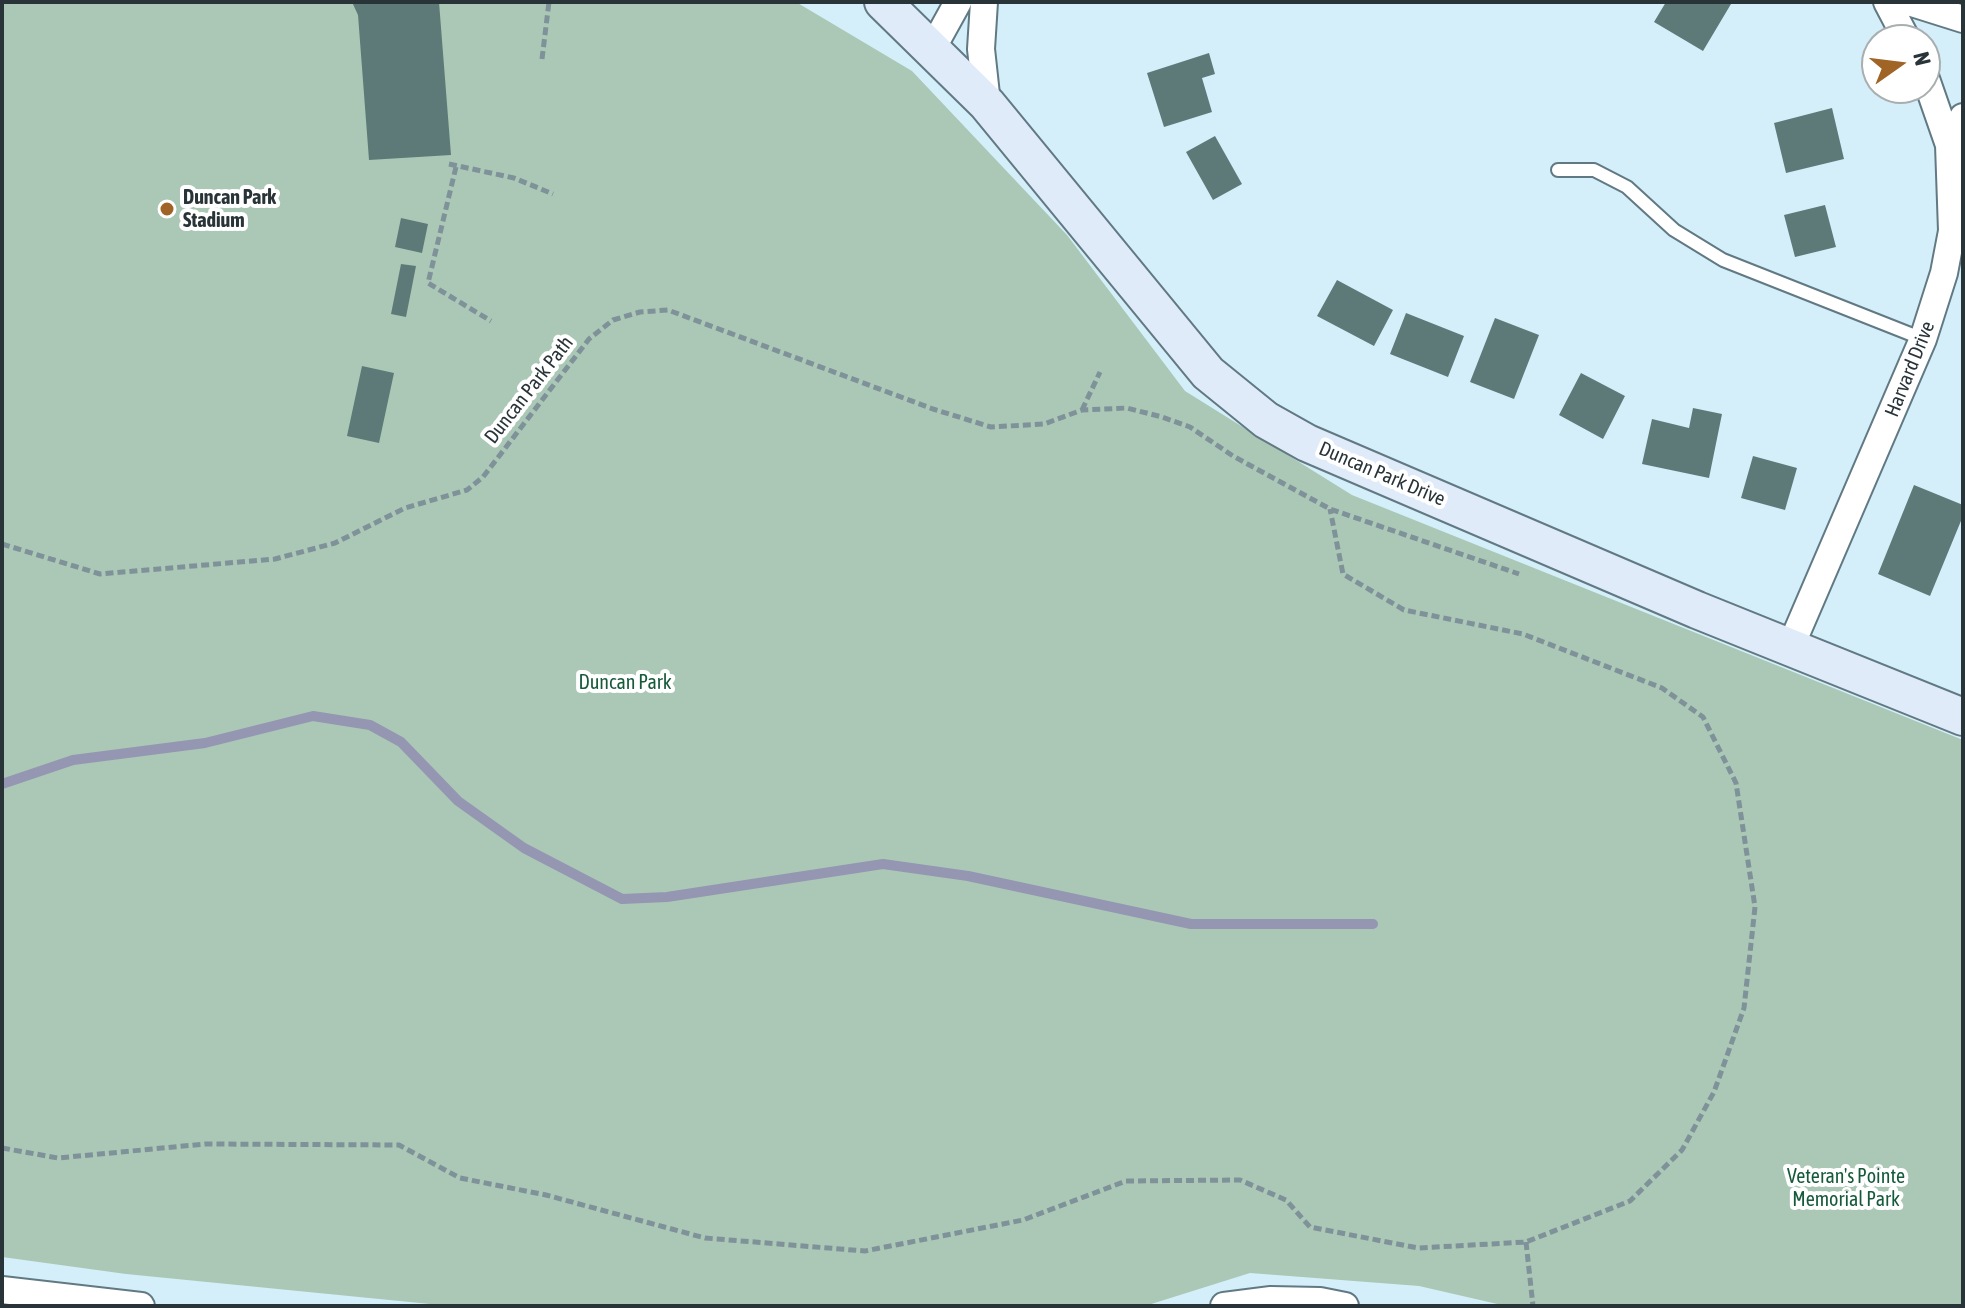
<!DOCTYPE html>
<style>
body{margin:0}
#map{position:relative;width:1965px;height:1308px;overflow:hidden;background:#d4effa;font-family:"Asap Condensed",sans-serif}
canvas{display:block}
.frame{position:absolute;inset:0;border:4px solid #293438;pointer-events:none}
.north{position:absolute;left:1861px;top:24px;width:80px;height:80px;box-sizing:border-box;background:#fff;border:2px solid #a9aeaf;border-radius:50%;rotate:76deg;font-size:22px;font-weight:700;line-height:32px;text-align:center;color:#293438}
.north::after{content:'';display:block;margin:auto;width:28px;height:36px;background:#a16427;clip-path:polygon(50% 0,100% 100%,50% 72%,0 100%)}
</style>
<div id="map">
<canvas width="1965" height="1308"></canvas>
<div class="frame"></div>
<div class="north">N</div>
</div>
<script>
const ctx = document.querySelector('canvas').getContext('2d');
ctx.lineJoin = 'round';
function fillPath(path, color) { ctx.fillStyle = color; ctx.fill(path, 'evenodd'); }
const toPath = rows => new Path2D(rows.map(r => 'M' + r).join(''));
function stroke(path, color, width, dash) { ctx.strokeStyle = color; ctx.lineWidth = width; ctx.lineCap = dash ? 'butt' : 'round'; ctx.setLineDash(dash || []); ctx.stroke(path); }
function drawText(font, color, halo, rows, align = 'center') {
  ctx.font = font + ' "Asap Condensed",sans-serif'; ctx.lineWidth = 8; ctx.setLineDash([]); ctx.textBaseline = 'middle'; ctx.strokeStyle = halo; ctx.fillStyle = color; for (const [text, x, y, turn = 0] of rows) {
    ctx.save(); ctx.translate(x, y); ctx.rotate((+turn || 0) * Math.PI / 180); ctx.textAlign = isNaN(turn) ? turn : align; if (halo) ctx.strokeText(text, 0, 0); ctx.fillText(text, 0, 0); ctx.restore();
  }
}
fillPath(toPath([
 [2,2,796,2,912,71,1067,235,1185,391,1352,495,1963,740,1963,1306,1506,1306,1419,1286,1250,1273,1145,1306,450,1306,126,1274,2,1257]
]), '#abc8b6');
stroke(toPath([
 [2,784,73,760,205,743,313,716,370,725,401,742,458,801,524,848,622,899,667,897,883,864,968,876,1191,924,1373,924]
]), '#9496b2', 10);
fillPath(toPath([
 [352,2,439,2,451,155,369,160,358,15],
 [1666,2,1728,2,1731,4,1703,51,1654,22],
 [1209,53,1215,74,1202,78,1212,112,1164,127,1147,73],
 [1832,108,1844,159,1786,173,1774,123],
 [1215,136,1242,184,1213,200,1186,152],
 [1825,205,1836,247,1795,257,1784,215],
 [401,218,428,224,422,253,395,247],
 [401,264,416,266,406,317,391,314],
 [1337,280,1393,310,1374,346,1317,316],
 [1406,313,1464,336,1448,377,1390,354],
 [1495,318,1539,335,1514,399,1470,382],
 [362,366,394,373,379,443,347,436],
 [1581,373,1625,396,1603,439,1559,415],
 [1693,408,1722,414,1709,478,1642,464,1652,419,1689,428],
 [1753,456,1797,468,1785,510,1741,498],
 [1914,485,1963,505,1963,516,1930,596,1878,574]
]), '#5e7a78');
const lane = toPath([
 [1558,170,1594,170,1627,187,1674,230,1723,260,1923,339]
]);
const street = toPath([
 [984,2,981,49,987,104],
 [1887,2,1907,40],
 [1909,2,1963,19],
 [932,49,958,2],
 [1949,145,1963,117],
 [1790,648,1923,339,1944,273,1952,231,1949,145,1925,76],
 [2,1290,141,1306],
 [1224,1306,1271,1300,1320,1301,1345,1306]
]);
const secondary = toPath([
 [883,2,987,104,1208,373,1266,420,1307,443,1697,610,1963,717]
]);
stroke(lane, '#617983', 16);
stroke(street, '#617983', 30);
stroke(secondary, '#617983', 40);
stroke(toPath([
 [542,59,549,2],
 [449,164,514,178,553,194],
 [456,167,428,283,491,321],
 [1082,410,1100,372],
 [2,544,100,574,275,559,335,543,405,508,467,490,483,477,589,339,613,320,640,312,668,310,933,409,991,427,1044,424,1082,410,1127,408,1162,417,1190,427,1233,456,1330,509,1519,574],
 [2,1148,58,1158,205,1144,399,1145,460,1178,546,1195,705,1238,865,1251,1023,1220,1126,1181,1240,1180,1286,1200,1310,1227,1418,1248,1526,1242,1630,1201,1682,1150,1714,1092,1744,1008,1755,907,1736,783,1703,717,1662,688,1523,634,1404,610,1343,574,1330,509],
 [1526,1242,1533,1306]
]), '#7f9299', 5, [8, 4]);
stroke(lane, '#fff', 12);
stroke(street, '#fff', 26);
stroke(secondary, '#e0ebfa', 36);
for (const [x, y, r, color] of [
 [167,209,8,"#a16427"]
]) { const dot = new Path2D(); dot.arc(x, y, r, 0, 2 * Math.PI); ctx.fillStyle = color; ctx.fill(dot); stroke(dot, '#fff', 3); }
drawText('bold 20px', '#293438', '#fff', [
 ["Duncan Park",183,198],
 ["Stadium",183,221]
], 'left');
drawText('20px', '#293438', '#fff', [
 ["Harvard Drive",1910,369,-68],
 ["Duncan Park Path",529,390,-52],
 ["Duncan Park Drive",1382,474,23]
]);
drawText('20px', '#165a3b', '#fff', [
 ["Duncan Park",625,683],
 ["Veteran's Pointe",1846,1177],
 ["Memorial Park",1846,1200]
]);
</script>
